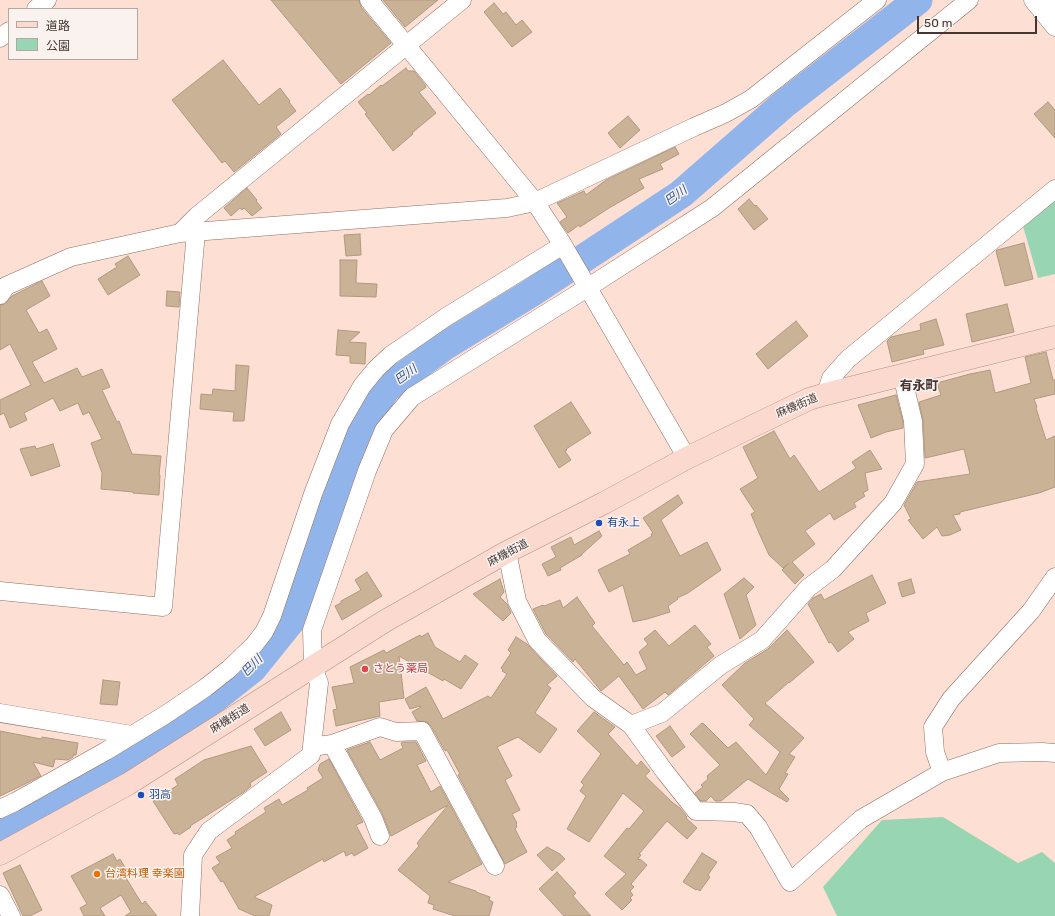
<!DOCTYPE html>
<meta charset="utf-8">
<style>
body{margin:0}
#map{position:relative;width:1055px;height:916px;overflow:hidden;background:#fddfd4;font-family:Rubik,"Noto Sans JP",sans-serif}
canvas{display:block}
.legend{position:absolute;left:8px;top:8px;width:130px;height:52px;box-sizing:border-box;background:#faf2ef;border:1px solid #b2a7a3;margin:0;padding:5px 7px;list-style:none;font-size:12px;color:#453631}
.legend li{display:flex;align-items:center;gap:8px;height:20px}
.legend b{width:20px;border:1px solid #b2a7a3}
.scale{position:absolute;left:917px;top:16px;width:120px;height:18px;box-sizing:border-box;border:2px solid #453631;border-top:0;padding-left:5px;font-size:12px;line-height:14px;white-space:nowrap;color:#453631;-webkit-text-stroke:3px #faf2ef;paint-order:stroke}
</style>
<div id="map">
<canvas width="1055" height="916"></canvas>
<ul class="legend">
<li><b style="height:5px;background:#fbd9ce"></b>道路</li>
<li><b style="height:11px;background:#98d5b2"></b>公園</li>
</ul>
<div class="scale">50 m</div>
</div>
<script>
const ctx = document.querySelector('canvas').getContext('2d');
ctx.lineJoin = 'round';
function fillPath(path, color) { ctx.fillStyle = color; ctx.fill(path, 'evenodd'); }
const toPath = rows => new Path2D(rows.map(r => 'M' + r).join(''));
function stroke(path, color, width, dash) { ctx.strokeStyle = color; ctx.lineWidth = width; ctx.lineCap = dash ? 'butt' : 'round'; ctx.setLineDash(dash || []); ctx.stroke(path); }
function drawText(font, color, halo, rows, align = 'center') {
  ctx.font = font + ' Rubik,"Noto Sans JP",sans-serif'; ctx.lineWidth = 3; ctx.setLineDash([]); ctx.textBaseline = 'middle'; ctx.strokeStyle = halo; ctx.fillStyle = color; for (const [text, x, y, turn = 0] of rows) {
    ctx.save(); ctx.translate(x, y); ctx.rotate((+turn || 0) * Math.PI / 180); ctx.textAlign = isNaN(turn) ? turn : align; if (halo) ctx.strokeText(text, 0, 0); ctx.fillText(text, 0, 0); ctx.restore();
  }
}
fillPath(toPath([
 [1055,199,1055,274,1038,278,1023,226],
 [943,817,1018,863,1042,852,1055,863,1055,916,837,916,823,887,882,820]
]), '#98d5b2');
stroke(toPath([
 [0,827,49,803,191,717,253,668,290,622,338,488,357,433,386,389,443,347,531,293,681,194,784,104,918,0]
]), '#91b5eb', 29);
const building = toPath([
 [271,0,359,0,361,7,391,43,341,84,271,0],
 [383,0,438,0,405,27,383,0],
 [494,3,503,14,506,12,516,25,522,20,532,32,512,47,484,12,494,3],
 [223,60,259,105,280,88,290,101,289,102,296,111,276,127,281,134,234,172,225,161,222,163,172,100,223,60],
 [406,68,408,71,414,71,426,86,425,88,419,92,436,113,412,133,413,134,393,151,365,114,367,113,358,102,368,94,369,95,381,85,382,86,406,68],
 [1048,102,1055,110,1055,138,1034,114,1048,102],
 [628,116,640,130,620,148,608,133,628,116],
 [675,147,679,154,660,164,663,169,639,179,644,188,609,208,580,227,579,225,568,233,560,222,567,217,557,203,584,191,586,195,606,180,675,147],
 [247,188,257,200,256,201,262,208,252,216,244,208,242,210,240,208,231,216,224,208,247,188],
 [749,199,755,206,756,205,768,219,754,230,738,209,749,199],
 [360,234,361,255,346,256,344,235,360,234],
 [1024,243,1033,279,1005,286,996,251,997,250,1024,243],
 [128,256,140,275,108,295,98,279,117,267,115,264,128,256],
 [340,260,357,260,356,283,377,284,376,297,340,296,340,260],
 [42,281,50,296,26,310,39,333,47,329,57,349,32,362,44,383,77,368,82,377,102,369,110,387,102,390,117,422,119,421,132,454,161,456,159,475,160,475,159,495,133,493,133,492,101,489,102,473,91,443,102,439,89,412,83,415,78,403,60,411,53,398,24,413,27,420,10,428,4,413,0,415,0,400,31,385,10,344,0,350,0,305,5,304,12,296,42,281],
 [167,291,180,292,179,307,166,306,167,291],
 [1007,304,1014,332,972,342,966,314,1007,304],
 [936,319,944,345,923,350,924,354,892,362,887,341,891,337,921,330,920,324,936,319],
 [796,321,808,336,768,369,756,354,796,321],
 [338,330,360,332,349,342,366,343,365,364,350,363,350,356,336,355,338,330],
 [1046,352,1053,380,1055,380,1055,394,1034,399,1037,407,1036,408,1046,440,1055,436,1055,487,1039,493,960,512,960,514,953,515,961,530,950,535,942,536,937,527,923,539,908,520,911,519,904,505,917,482,970,474,964,449,925,458,923,420,919,402,941,395,937,383,970,374,990,370,995,393,1031,383,1025,357,1046,352],
 [236,365,249,366,244,421,233,421,234,412,200,409,201,394,212,395,213,389,235,391,236,365],
 [896,395,903,422,903,428,886,432,871,438,858,405,896,395],
 [571,402,591,433,566,449,567,450,565,451,571,460,559,468,534,426,571,402],
 [774,431,790,459,794,455,819,492,856,468,852,462,870,450,882,469,865,473,868,490,863,493,865,496,854,503,856,507,834,520,830,513,805,531,815,544,792,562,804,575,795,584,782,570,789,563,783,568,769,555,759,533,751,514,755,512,740,489,758,478,743,447,774,431],
 [53,444,60,466,31,476,20,449,35,446,36,449,53,444],
 [678,495,683,503,661,520,680,556,707,542,721,570,688,593,677,598,678,599,668,606,670,612,647,619,633,622,623,585,609,592,598,570,630,554,628,550,652,536,651,534,653,533,643,518,678,495],
 [599,531,602,536,582,554,582,555,560,568,561,570,548,576,542,564,556,557,551,547,571,537,574,545,599,531],
 [367,572,382,596,342,620,335,606,341,603,341,601,361,590,355,580,367,572],
 [872,575,886,603,866,613,869,621,848,632,854,639,838,652,831,642,829,643,808,604,813,598,821,594,824,600,872,575],
 [744,578,754,587,746,595,756,625,740,639,724,594,744,578],
 [500,579,504,592,500,597,507,604,511,613,503,621,473,594,500,579],
 [911,579,915,593,902,597,898,583,911,579],
 [577,597,595,623,592,626,624,665,627,662,636,675,647,669,639,652,648,644,644,639,655,630,669,646,695,625,711,644,707,647,714,656,668,695,665,692,643,709,619,676,601,691,575,659,573,662,546,634,533,609,543,605,544,606,560,600,563,608,577,597],
 [787,630,814,662,789,683,789,682,765,703,804,738,789,754,795,757,785,773,788,774,779,789,789,799,787,802,748,779,721,801,715,801,711,796,706,801,701,801,695,793,703,787,701,785,708,779,707,776,720,765,690,734,702,723,704,724,728,748,736,742,766,775,780,752,749,725,754,719,722,685,745,663,768,649,787,630],
 [428,633,435,647,460,662,465,655,478,664,461,689,444,679,443,681,399,656,404,698,379,702,380,716,336,726,333,710,337,709,332,687,354,683,350,667,384,650,386,653,420,635,421,637,428,633],
 [516,637,527,644,557,676,547,685,551,688,535,713,557,729,540,753,518,737,497,747,512,776,505,780,520,810,512,814,517,823,516,824,517,827,515,829,527,852,505,864,458,775,460,774,447,750,445,751,431,726,427,722,417,721,412,712,421,707,420,706,410,709,405,699,426,687,443,719,488,696,491,698,507,674,502,671,503,670,501,668,511,653,508,650,516,637],
 [103,680,120,682,117,705,100,704,103,680],
 [281,712,291,730,265,746,254,729,281,712],
 [594,712,615,727,608,734,637,766,641,761,650,771,645,776,673,803,680,808,687,817,686,818,697,828,687,839,667,821,639,854,641,855,638,859,639,860,640,859,647,865,631,884,634,887,630,891,633,895,630,898,632,900,622,910,605,894,626,874,604,856,627,828,629,829,644,811,623,793,589,842,567,829,586,796,580,791,584,785,581,782,601,754,577,731,594,712],
 [670,726,685,747,672,757,656,736,670,726],
 [0,731,41,739,42,737,78,743,76,755,73,755,73,757,68,760,55,759,53,767,33,762,41,776,21,786,0,796,0,731],
 [370,742,380,760,403,748,401,743,403,742,416,742,426,761,417,765,431,792,440,786,482,864,448,882,476,891,476,892,490,897,489,900,493,902,489,916,455,916,433,909,434,905,428,903,430,896,398,870,419,846,417,843,448,805,391,836,382,813,347,750,370,742],
 [251,746,267,772,250,783,251,786,244,792,190,826,191,827,179,835,178,833,174,834,153,801,178,785,175,779,204,760,251,746],
 [329,759,363,822,356,825,368,848,354,856,352,853,346,856,344,851,324,862,323,859,254,897,272,905,269,916,255,916,239,909,223,881,221,882,212,868,220,863,216,857,232,848,227,840,236,834,235,832,266,812,264,808,279,799,282,805,308,790,307,788,323,778,318,770,320,764,329,759],
 [547,847,560,854,565,859,552,871,537,855,547,847],
 [702,853,717,862,708,875,710,877,700,891,697,889,696,890,683,882,702,853],
 [113,854,117,861,120,859,127,871,123,873,142,904,145,901,157,916,125,916,131,912,121,895,100,908,105,916,84,916,80,908,87,904,71,876,113,854],
 [20,865,42,910,30,916,23,916,3,873,20,865],
 [557,872,576,893,573,896,591,916,564,916,539,889,557,872]
]);
fillPath(building, '#cab297');
stroke(building, '#b1997f', 1);
const minor = toPath([
 [369,0,535,202,563,245,687,458],
 [1033,0,1055,27],
 [36,9,47,0],
 [1042,12,1055,2],
 [0,38,9,31],
 [180,233,197,216,462,0],
 [0,295,6,286,71,257,180,233,507,208,535,202,694,127,726,113,751,99,877,0],
 [826,394,831,378,848,359,1055,189],
 [507,552,517,601,537,640,593,698,631,725,665,772,696,811,734,812,747,814,758,827,790,882,861,819,942,772,999,753,1042,752,1055,753],
 [0,591,163,607,196,232],
 [0,713,132,735],
 [631,725,662,713,721,665,762,640,808,588,833,569,893,503,915,464,913,421,902,375],
 [332,744,373,818,380,836],
 [312,747,332,744,380,727,396,732,422,731,495,866],
 [942,772,935,752,933,727,951,699,1031,611,1055,577],
 [0,809,15,802,106,751,165,715,205,688,229,669,254,645,264,632,272,616,313,494,340,424,362,386,376,369,391,355,410,342,446,317,563,245],
 [0,895,11,916],
 [190,916,193,855,209,831,311,755,319,683,313,667,312,630,367,471,384,430,412,397,587,288,712,208,969,0]
]);
const major = toPath([
 [0,854,128,784,385,621,507,552,604,503,687,458,755,425,809,399,826,394,1055,337]
]);
stroke(minor, '#906f63', 19);
stroke(major, '#b98f82', 23);
stroke(minor, '#fff', 18);
stroke(major, '#fbd9ce', 22);
for (const [x, y, r, color] of [
 [599,523,4,"#1a4fb4"],
 [365,669,4,"#e0444e"],
 [141,795,4,"#1a4fb4"],
 [97,874,4,"#e8710a"]
]) { const dot = new Path2D(); dot.arc(x, y, r, 0, 2 * Math.PI); ctx.fillStyle = color; ctx.fill(dot); stroke(dot, '#faf2ef', 1.5); }
drawText('11px', '#453631', '#faf2ef', [
 ["麻機街道",797,406,-23],
 ["麻機街道",508,553,-28],
 ["麻機街道",230,719,-32]
]);
drawText('11px', '#164399', '#faf2ef', [
 ["有永上",607,523],
 ["羽高",149,795]
], 'left');
drawText('11px', '#be3a42', '#faf2ef', [
 ["さとう薬局",373,669]
], 'left');
drawText('11px', '#c56008', '#faf2ef', [
 ["台湾料理 幸楽園",105,874]
], 'left');
drawText('italic 12px', '#295697', '#faf2ef', [
 ["巴川",676,196,-36],
 ["巴川",406,375,-36],
 ["巴川",252,666,-45]
]);
drawText('bold 13px', '#453631', '#faf2ef', [
 ["有永町",919,386]
]);
</script>
